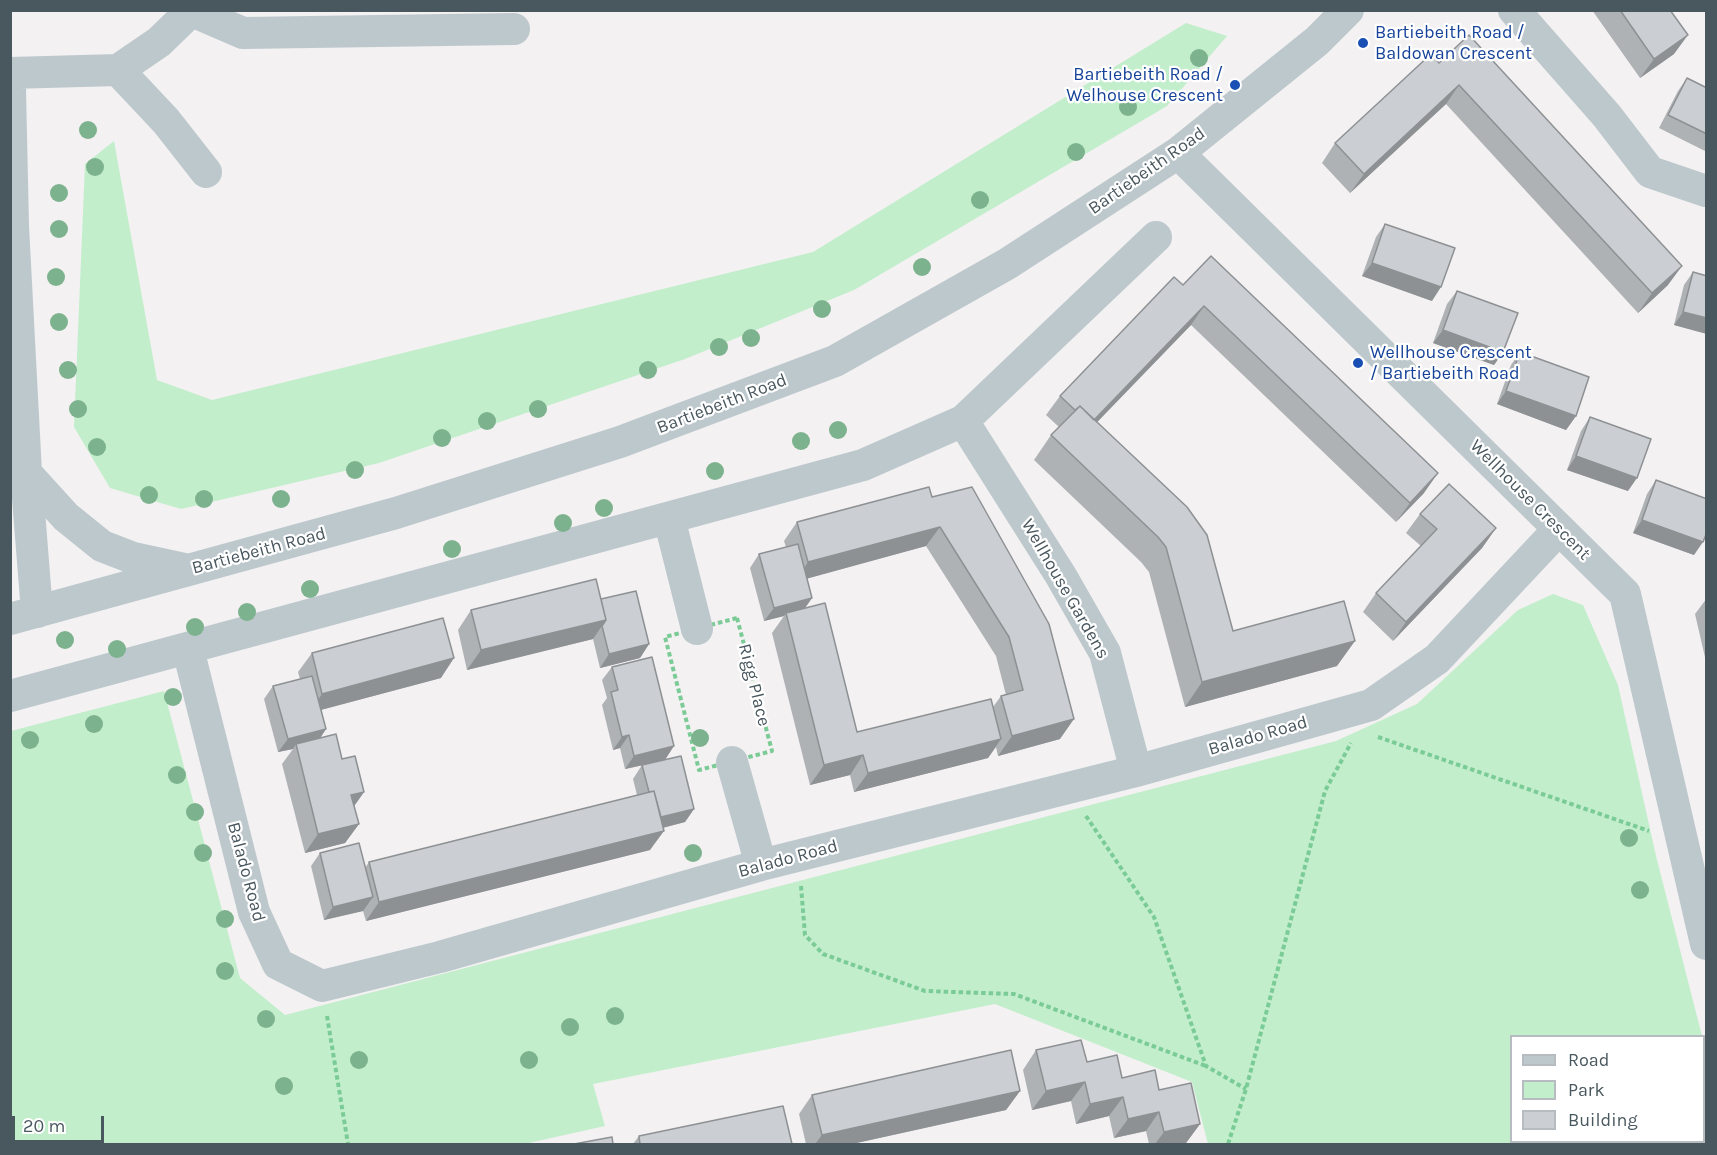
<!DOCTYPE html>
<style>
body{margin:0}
#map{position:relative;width:1717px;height:1155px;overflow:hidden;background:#f3f1f1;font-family:Karla,sans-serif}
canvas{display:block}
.frame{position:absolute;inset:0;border:12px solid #49575e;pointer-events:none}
.legend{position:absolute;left:1510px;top:1035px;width:195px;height:108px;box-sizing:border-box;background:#fff;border:2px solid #b6bcbf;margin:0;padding:8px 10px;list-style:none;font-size:18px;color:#49575e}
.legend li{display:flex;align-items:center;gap:12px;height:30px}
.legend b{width:30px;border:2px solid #b6bcbf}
.scale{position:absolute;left:12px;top:1116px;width:92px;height:27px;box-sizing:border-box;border:3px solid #49575e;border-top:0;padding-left:8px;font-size:18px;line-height:21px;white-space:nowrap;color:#49575e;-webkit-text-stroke:4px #fff;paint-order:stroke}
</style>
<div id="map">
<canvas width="1717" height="1155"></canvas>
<div class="frame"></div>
<ul class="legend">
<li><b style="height:8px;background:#bdc8cd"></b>Road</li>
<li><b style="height:16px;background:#c2eecc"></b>Park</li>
<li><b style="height:16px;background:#cbcfd3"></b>Building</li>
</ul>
<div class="scale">20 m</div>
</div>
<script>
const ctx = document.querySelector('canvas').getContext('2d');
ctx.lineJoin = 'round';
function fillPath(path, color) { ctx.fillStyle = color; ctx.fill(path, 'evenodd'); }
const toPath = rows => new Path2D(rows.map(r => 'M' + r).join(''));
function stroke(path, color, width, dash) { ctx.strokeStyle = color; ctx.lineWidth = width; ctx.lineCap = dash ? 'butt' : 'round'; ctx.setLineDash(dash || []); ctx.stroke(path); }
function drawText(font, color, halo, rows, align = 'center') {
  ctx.font = font + ' Karla,sans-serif'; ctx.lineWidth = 4.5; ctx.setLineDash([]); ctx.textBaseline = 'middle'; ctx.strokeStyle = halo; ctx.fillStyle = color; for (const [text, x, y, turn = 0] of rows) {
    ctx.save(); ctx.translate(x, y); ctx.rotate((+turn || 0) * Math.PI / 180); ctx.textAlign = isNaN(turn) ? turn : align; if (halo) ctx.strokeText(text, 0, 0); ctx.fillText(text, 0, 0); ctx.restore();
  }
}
fillPath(toPath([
 [1186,23,1227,36,1167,106,854,290,685,359,379,463,181,509,110,488,74,427,85,164,114,141,157,380,212,400,813,252],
 [1553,594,1583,605,1618,685,1656,856,1702,1036,1512,1036,1512,1142,1704,1142,1704,1043,1706,1055,1706,1144,1208,1144,1192,1082,995,1004,593,1084,605,1126,524,1144,11,1144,11,731,164,691,240,978,285,1015,1336,741,1417,704,1518,610]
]), '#c2eecc');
stroke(toPath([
 [737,618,772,751,699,770,665,637,737,618],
 [1378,737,1649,831],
 [1086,816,1154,917,1206,1066,1246,1089],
 [801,886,805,935,823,954,925,991,1014,994,1206,1066],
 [327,1016,348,1144],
 [1228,1144,1246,1089,1325,791,1351,743]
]), '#7bcb97', 4, [4.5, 3]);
stroke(toPath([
 [1514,10,1607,116,1650,172,1706,191],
 [192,11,243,33,514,29],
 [118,70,166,121,206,172],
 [10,73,118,70,159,42,192,10],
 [10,89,13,226,26,473,37,612],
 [1178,153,1625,594,1706,944],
 [963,421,1061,576,1105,653,1136,771],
 [26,473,66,517,102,546,133,558,184,569],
 [669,518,697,629],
 [10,619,396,513,620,442,835,361,1007,264,1178,153,1317,41,1348,10],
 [188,649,254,912,278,964,322,986,440,957,761,865,1136,771,1371,705,1437,659,1559,529],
 [10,696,863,465,963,421,1156,237],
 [732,762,761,865]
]), '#bdc8cd', 32);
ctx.fillStyle = '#7db28e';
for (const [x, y] of [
 [1199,58],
 [1128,107],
 [88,130],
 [1076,152],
 [95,167],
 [59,193],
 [980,200],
 [59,229],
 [922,267],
 [56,277],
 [822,309],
 [59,322],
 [751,338],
 [719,347],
 [68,370],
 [648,370],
 [78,409],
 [538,409],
 [487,421],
 [838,430],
 [442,438],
 [801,441],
 [97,447],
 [355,470],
 [715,471],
 [149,495],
 [204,499],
 [281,499],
 [604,508],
 [563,523],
 [452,549],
 [310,589],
 [247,612],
 [195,627],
 [65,640],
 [117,649],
 [173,697],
 [94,724],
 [700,738],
 [30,740],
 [177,775],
 [195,812],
 [1629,838],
 [203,853],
 [693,853],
 [1640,890],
 [225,919],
 [225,971],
 [615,1016],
 [266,1019],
 [570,1027],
 [359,1060],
 [529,1060],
 [284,1086]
]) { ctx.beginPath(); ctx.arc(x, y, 9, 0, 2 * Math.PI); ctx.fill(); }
fillPath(toPath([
 [1592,10,1670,10,1674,54,1640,78],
 [1439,63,1668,285,1638,313,1446,104,1350,193,1322,163,1335,143],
 [1687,78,1707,88,1707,152,1659,128,1678,91],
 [1385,224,1432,301,1362,276,1376,237],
 [1693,272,1707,276,1707,334,1674,325,1684,285],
 [1183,285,1424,493,1396,522,1191,325,1097,422,1233,631,1337,666,1185,707,1149,572,1141,562,1034,460,1051,435,1059,427,1046,415,1060,396],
 [1457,291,1503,352,1494,365,1433,343,1447,304],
 [1520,352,1576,416,1566,430,1497,404,1511,365],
 [1590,417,1628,491,1567,470,1581,431],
 [1656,480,1694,555,1633,533,1647,494],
 [972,487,1060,739,998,756,996,747,988,758,854,792,850,775,810,785,772,633,784,616,764,621,750,568,759,554,786,547,784,541,797,522,932,497],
 [926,546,996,656,1006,695,1001,696,993,707,857,732,804,609,812,598,807,578],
 [1420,514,1496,528,1482,548,1393,641,1363,612,1376,593,1421,546,1406,533],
 [1707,598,1707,666,1695,614],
 [601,599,649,644,640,658,600,668,593,639,467,670,458,630,471,610],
 [312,653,441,678,321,710,326,729,320,738,342,759,364,792,354,806,359,824,345,843,305,853,282,764,293,749,278,752,264,699,273,686,300,679,298,672],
 [612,667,694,809,685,822,663,828,650,850,366,921,363,911,324,920,311,866,320,853,365,868,369,862,637,795,633,779,642,765,649,764,625,769,620,748,613,750,602,705,607,698,602,680],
 [1036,1050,1087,1062,1122,1078,1159,1090,1200,1124,1186,1143,1180,1144,1149,1144,1146,1131,1114,1138,1109,1116,1076,1124,1071,1101,1032,1110,1023,1070],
 [1020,1091,1006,1110,852,1144,806,1144,799,1114,812,1095],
 [639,1136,792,1144,633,1144]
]), '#afb2b5');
fillPath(toPath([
 [1688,35,1674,54,1640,78,1654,59],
 [1459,85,1446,104,1350,193,1364,174],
 [1372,263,1441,287,1432,301,1362,276],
 [1682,266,1668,285,1638,313,1652,293],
 [1204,306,1191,325,1076,444,1090,425],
 [1683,312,1707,318,1707,334,1674,325],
 [1443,330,1503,352,1494,365,1433,343],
 [1506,391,1576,416,1566,430,1497,404],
 [1576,456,1637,478,1628,491,1567,470],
 [1438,473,1424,493,1396,522,1410,503],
 [1642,520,1703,542,1694,555,1633,533],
 [940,527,926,546,795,582,808,562],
 [1496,528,1482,548,1393,641,1406,622],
 [812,598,803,611,786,613,784,616,764,621,774,608],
 [606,620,593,639,467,670,481,650],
 [1355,641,1337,666,1185,707,1202,682],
 [649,644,640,658,600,668,609,654],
 [454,658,441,678,309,713,322,694],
 [1074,719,1060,739,998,756,1012,736],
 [326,729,317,743,296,744,293,749,278,752,288,739],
 [629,735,620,748,613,750,622,737],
 [1001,739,988,758,854,792,868,773],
 [674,746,665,760,625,769,634,756],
 [863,755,850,775,810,785,824,765],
 [364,792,350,812,351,795],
 [694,809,685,822,646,832,655,819],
 [359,824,345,843,305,853,318,834],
 [664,831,650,850,366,921,379,902],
 [373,897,363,911,324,920,333,907],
 [1085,1082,1071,1101,1032,1110,1046,1091],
 [1020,1091,1006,1110,852,1144,815,1144,822,1135],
 [1123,1097,1109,1116,1076,1124,1090,1104],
 [1159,1112,1146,1131,1114,1138,1128,1119],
 [1200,1124,1186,1143,1180,1144,1155,1144,1164,1132]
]), '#8e9194');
const building = toPath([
 [1620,10,1670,10,1688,35,1654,59,1620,10],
 [1469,35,1682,266,1652,293,1459,85,1364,174,1335,143,1431,54,1439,63,1469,35],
 [1687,78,1707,88,1707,134,1668,115,1687,78],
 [1385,224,1455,248,1441,287,1372,263,1385,224],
 [1211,256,1438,473,1410,503,1204,306,1094,420,1080,406,1075,410,1060,396,1174,277,1183,285,1211,256],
 [1693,272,1707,276,1707,318,1683,312,1693,272],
 [1457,291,1518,313,1503,352,1443,330,1457,291],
 [1520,352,1589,377,1576,416,1506,391,1520,352],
 [1080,406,1187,507,1207,535,1233,631,1344,601,1355,641,1202,682,1166,547,1158,537,1051,435,1080,406],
 [1590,417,1651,439,1637,478,1576,456,1590,417],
 [1656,480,1707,499,1707,532,1703,542,1642,520,1656,480],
 [1449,484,1496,528,1406,622,1376,593,1437,529,1420,514,1449,484],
 [929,487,932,497,972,487,1049,624,1074,719,1012,736,1001,696,1023,690,1009,637,940,527,808,562,797,522,929,487],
 [798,544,812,598,774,608,759,554,798,544],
 [596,579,606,620,481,650,471,610,596,579],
 [636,591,649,644,609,654,602,626,606,620,601,599,636,591],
 [825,603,857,732,991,699,1001,739,868,773,863,755,824,765,786,613,825,603],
 [443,618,454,658,322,694,312,653,443,618],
 [652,657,674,746,634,756,629,735,622,737,611,692,618,690,612,667,652,657],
 [312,676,326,729,288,739,273,686,312,676],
 [336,734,342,759,355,756,364,792,351,795,359,824,318,834,296,744,336,734],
 [681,756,694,809,661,817,654,791,649,792,642,765,681,756],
 [654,791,664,831,379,902,369,862,654,791],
 [359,843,373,897,333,907,320,853,359,843],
 [1081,1040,1087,1062,1117,1055,1122,1078,1155,1070,1159,1090,1191,1083,1200,1124,1164,1132,1159,1112,1128,1119,1123,1097,1090,1104,1085,1082,1046,1091,1036,1050,1081,1040],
 [1011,1050,1020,1091,822,1135,812,1095,1011,1050],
 [783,1106,792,1144,640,1144,639,1136,783,1106],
 [612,1137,613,1144,574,1144,612,1137]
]);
fillPath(building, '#cbcfd3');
stroke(building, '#8e9194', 1.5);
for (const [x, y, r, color] of [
 [1363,43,6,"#1a4fb4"],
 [1235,85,6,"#1a4fb4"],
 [1358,363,6,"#1a4fb4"]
]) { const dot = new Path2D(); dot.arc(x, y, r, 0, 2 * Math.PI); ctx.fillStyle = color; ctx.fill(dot); stroke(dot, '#fff', 2); }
drawText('18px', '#164399', '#fff', [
 ["Bartiebeith Road /",1375,33],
 ["Baldowan Crescent",1375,54],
 ["Bartiebeith Road /",1223,75,"right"],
 ["Welhouse Crescent",1223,96,"right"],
 ["Wellhouse Crescent",1370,353],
 ["/ Bartiebeith Road",1370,374]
], 'left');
drawText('18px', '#49575e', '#fff', [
 ["Bartiebeith Road",1147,171,-35],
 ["Bartiebeith Road",722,404,-21],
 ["Wellhouse Crescent",1530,500,45],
 ["Bartiebeith Road",259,551,-15],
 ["Wellhouse Gardens",1065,589,60],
 ["Rigg Place",754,685,76],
 ["Balado Road",1258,736,-16],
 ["Balado Road",788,859,-15],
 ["Balado Road",246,872,75]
]);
</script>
